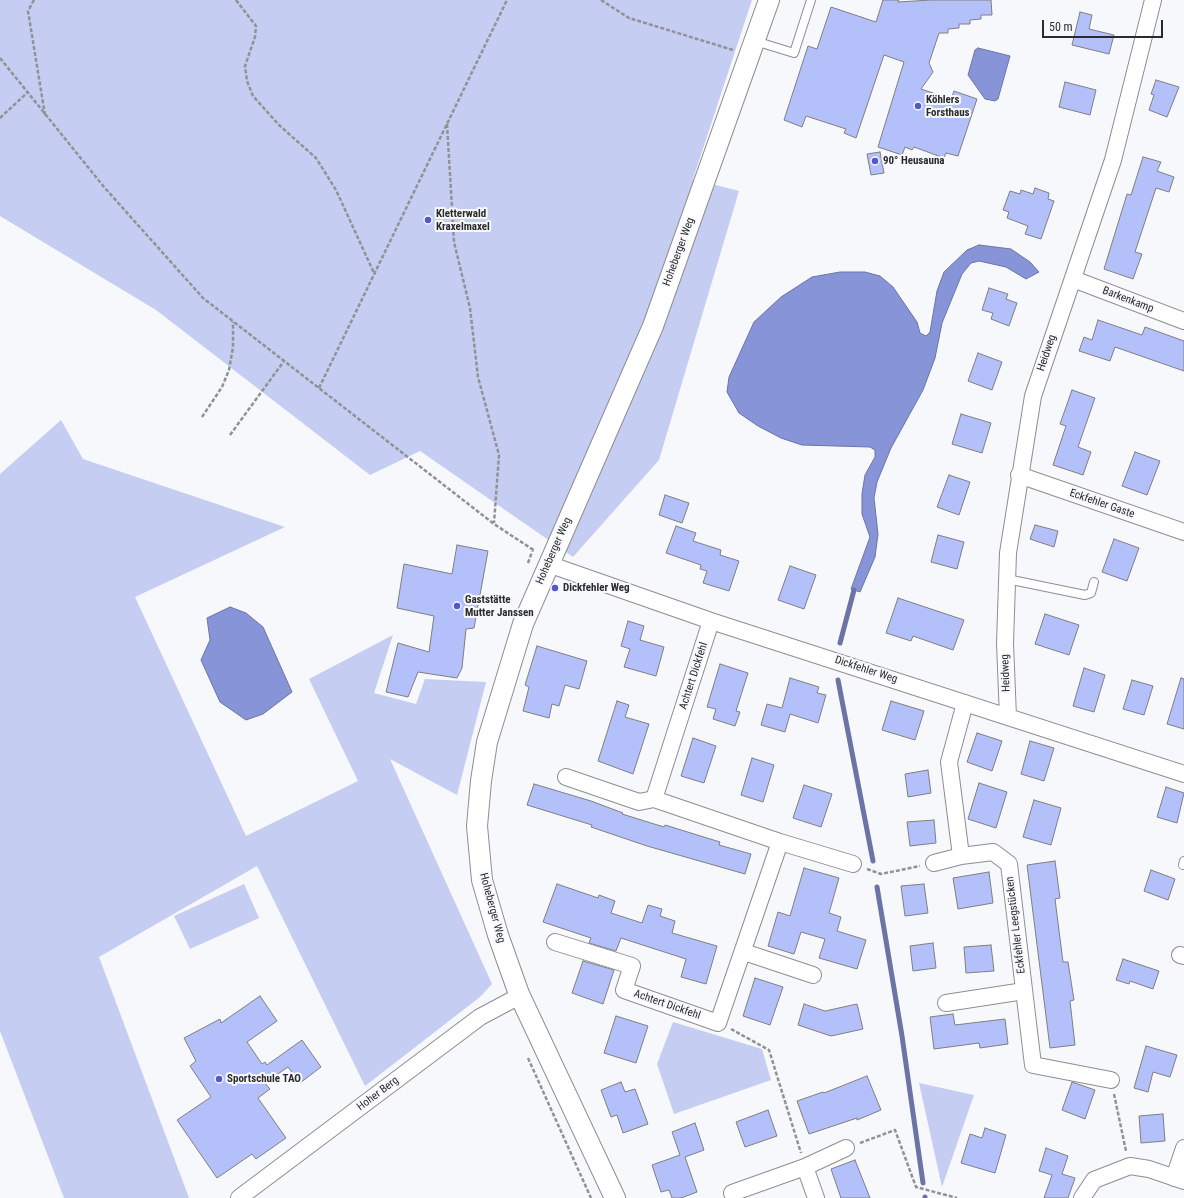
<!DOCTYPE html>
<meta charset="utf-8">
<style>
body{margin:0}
#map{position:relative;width:1184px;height:1198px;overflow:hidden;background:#f7f8fb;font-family:"Roboto Condensed",sans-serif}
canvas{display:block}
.scale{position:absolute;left:1042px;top:20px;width:121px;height:18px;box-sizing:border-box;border:2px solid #2a2b2c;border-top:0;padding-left:5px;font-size:12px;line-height:14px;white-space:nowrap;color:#2a2b2c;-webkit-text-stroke:3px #f7f8fb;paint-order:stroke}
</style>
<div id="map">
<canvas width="1184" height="1198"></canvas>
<div class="scale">50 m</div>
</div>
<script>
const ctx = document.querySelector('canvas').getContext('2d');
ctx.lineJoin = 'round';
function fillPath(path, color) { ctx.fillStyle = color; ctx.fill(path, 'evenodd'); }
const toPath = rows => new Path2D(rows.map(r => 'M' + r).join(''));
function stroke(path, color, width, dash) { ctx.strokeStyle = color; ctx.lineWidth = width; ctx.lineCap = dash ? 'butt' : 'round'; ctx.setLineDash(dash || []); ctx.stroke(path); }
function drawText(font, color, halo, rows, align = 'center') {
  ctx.font = font + ' "Roboto Condensed",sans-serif'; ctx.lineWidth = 4; ctx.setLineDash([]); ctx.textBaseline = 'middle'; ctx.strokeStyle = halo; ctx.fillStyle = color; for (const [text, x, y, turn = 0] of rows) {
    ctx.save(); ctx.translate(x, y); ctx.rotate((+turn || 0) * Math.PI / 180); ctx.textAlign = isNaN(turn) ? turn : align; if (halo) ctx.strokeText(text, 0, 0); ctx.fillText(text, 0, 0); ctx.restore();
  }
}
fillPath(toPath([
 [0,0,752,0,693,179,739,191,659,460,573,557,420,451,370,475,156,310,0,216],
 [61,420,83,459,285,527,135,597,246,836,358,781,309,679,393,635,374,693,416,704,425,679,486,682,457,795,390,759,492,984,480,997,365,1086,257,866,99,957,189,1198,64,1198,0,1031,0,474],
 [244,884,259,918,190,949,174,916],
 [673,1022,762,1049,771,1080,674,1114,657,1064],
 [919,1083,974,1095,942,1187]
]), '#c5cdf3');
const water = toPath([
 [978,48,1010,56,998,99,995,101,985,99,968,75,975,50,978,48],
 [979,245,1011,249,1030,262,1039,272,1026,279,1006,267,979,261,971,263,962,274,942,323,935,358,923,390,891,448,877,482,874,498,878,534,875,557,860,592,851,589,870,537,862,514,862,494,865,475,875,457,875,450,870,447,802,445,781,438,758,426,739,413,727,392,729,377,754,322,781,297,812,277,840,272,865,272,880,276,893,287,917,322,920,333,926,336,930,332,937,291,944,272,967,250,979,245],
 [230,607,246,613,263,627,292,692,263,714,246,720,220,702,201,660,210,640,207,618,230,607]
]);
fillPath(water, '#8794d8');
stroke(water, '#6b74a4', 1);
stroke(toPath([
 [840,643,854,590],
 [838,680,873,861],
 [877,887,902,1036,923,1183],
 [925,1197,925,1198]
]), '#6b74a4', 5);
const building = toPath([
 [883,0,899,0,898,2,931,0,991,0,992,15,981,15,981,19,970,20,970,24,959,24,959,28,948,29,948,33,939,33,929,63,933,72,921,89,951,99,954,91,977,99,958,156,946,153,944,158,914,147,912,150,905,147,902,155,878,147,904,62,884,55,856,138,844,133,846,129,806,116,802,127,784,120,808,46,817,49,831,7,876,22,883,0],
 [1080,12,1092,15,1089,29,1114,35,1109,54,1072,45,1080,12],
 [1156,80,1179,87,1167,117,1149,110,1154,95,1151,94,1156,80],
 [1065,82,1096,90,1090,115,1059,107,1065,82],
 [880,152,884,173,871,175,867,154,880,152],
 [1143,157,1161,162,1157,171,1174,177,1169,192,1156,188,1135,252,1142,254,1133,279,1104,269,1127,194,1131,195,1143,157],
 [1035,188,1049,193,1048,199,1054,201,1041,239,1025,234,1028,226,1007,218,1009,212,1003,210,1010,191,1020,194,1021,190,1033,194,1035,188],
 [989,288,1008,294,1006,299,1017,303,1009,326,991,319,993,313,982,310,989,288],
 [1098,320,1142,335,1145,327,1184,341,1184,371,1115,347,1110,361,1079,351,1084,337,1092,340,1098,320],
 [978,353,1002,362,992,390,968,381,978,353],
 [1072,390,1095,398,1078,447,1091,452,1083,475,1053,465,1066,426,1060,424,1072,390],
 [961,414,991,423,982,453,952,444,961,414],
 [1135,452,1160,461,1147,495,1122,486,1135,452],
 [949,475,970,482,959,515,937,507,949,475],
 [665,495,689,503,682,523,659,515,665,495],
 [1035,525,1058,531,1054,547,1030,539,1035,525],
 [676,526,696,533,693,541,721,550,720,555,739,561,729,591,703,583,707,571,700,569,701,565,666,553,676,526],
 [938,535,964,542,957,569,931,562,938,535],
 [1114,539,1139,548,1127,581,1102,572,1114,539],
 [457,545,488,551,474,628,466,629,462,668,457,678,418,672,408,697,386,692,398,643,429,652,434,616,397,608,404,564,452,574,457,545],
 [790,566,816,575,804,609,778,600,790,566],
 [898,598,964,620,953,650,913,636,911,641,886,633,898,598],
 [1045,614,1079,625,1069,655,1035,644,1045,614],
 [628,621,644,626,640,640,664,647,656,676,624,667,630,649,621,646,628,621],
 [537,646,587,661,579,689,565,685,559,706,552,704,549,718,523,711,529,687,525,685,537,646],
 [720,664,748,673,736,711,740,712,735,726,713,719,716,709,707,707,720,664],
 [1084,668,1105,675,1094,712,1073,706,1084,668],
 [790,678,819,687,817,693,826,695,818,723,790,714,785,732,761,725,767,704,782,708,790,678],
 [1181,678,1184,679,1184,729,1167,724,1181,678],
 [1132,680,1153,686,1144,715,1123,709,1132,680],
 [617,701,629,705,625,717,649,724,633,774,598,761,617,701],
 [891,701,924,711,915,740,882,730,891,701],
 [977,733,1002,741,992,771,967,762,977,733],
 [693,738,716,746,704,783,681,776,693,738],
 [1030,741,1054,748,1044,781,1021,774,1030,741],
 [752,758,774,765,763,802,741,795,752,758],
 [928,770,931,793,908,797,905,774,928,770],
 [979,783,1007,792,996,828,968,819,979,783],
 [534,784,591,801,623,813,622,814,664,827,665,825,720,842,719,845,751,854,745,874,647,846,591,827,592,825,527,805,534,784],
 [804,785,832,794,821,827,793,818,804,785],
 [1166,787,1184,793,1177,823,1157,817,1166,787],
 [1034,800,1061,808,1051,845,1023,837,1034,800],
 [934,820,936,843,910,846,907,822,934,820],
 [1055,861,1060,898,1055,899,1063,962,1068,962,1074,1000,1070,1001,1075,1045,1050,1048,1027,865,1055,861],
 [804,868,839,878,829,913,841,917,837,931,866,940,857,969,819,958,825,939,801,932,794,954,768,946,778,912,790,916,804,868],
 [1151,870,1175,879,1168,900,1144,891,1151,870],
 [989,872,993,903,958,909,953,878,989,872],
 [557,884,598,898,599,895,615,901,611,913,642,923,648,905,662,909,660,916,675,921,672,933,717,946,706,984,681,977,686,959,621,938,616,951,589,943,591,938,543,922,557,884],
 [924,884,928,913,905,916,901,886,924,884],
 [933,943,936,968,913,971,910,946,933,943],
 [991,945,994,971,966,973,964,947,991,945],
 [1123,959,1159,971,1153,989,1130,981,1129,984,1116,980,1123,959],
 [583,961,614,970,603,1004,572,993,583,961],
 [755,978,783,987,770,1025,743,1016,755,978],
 [260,996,277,1021,247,1042,262,1064,265,1062,267,1065,302,1040,321,1067,300,1083,288,1067,265,1083,270,1089,258,1098,286,1138,256,1159,252,1154,217,1178,177,1120,211,1097,190,1066,196,1061,184,1038,220,1019,221,1023,260,996],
 [804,1004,825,1011,857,1004,863,1029,831,1036,798,1025,804,1004],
 [953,1014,955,1025,1005,1019,1008,1044,980,1048,979,1043,934,1049,930,1017,953,1014],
 [616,1016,648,1026,636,1063,604,1053,616,1016],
 [1146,1046,1177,1055,1170,1077,1153,1072,1148,1092,1134,1088,1146,1046],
 [867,1076,881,1110,857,1120,857,1118,809,1134,797,1101,823,1092,824,1093,867,1076],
 [621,1082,625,1092,635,1089,648,1124,623,1133,617,1115,611,1117,601,1090,621,1082],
 [1072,1082,1095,1090,1085,1119,1062,1110,1072,1082],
 [768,1110,777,1136,745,1147,736,1122,768,1110],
 [1163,1114,1165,1141,1141,1143,1139,1116,1163,1114],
 [695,1123,704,1150,685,1157,697,1192,681,1198,672,1198,669,1190,661,1192,652,1165,680,1155,672,1132,695,1123],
 [985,1128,1006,1135,995,1173,961,1163,970,1134,982,1138,985,1128],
 [1046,1148,1068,1156,1062,1174,1075,1178,1068,1198,1044,1198,1052,1175,1039,1171,1046,1148],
 [855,1160,870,1198,841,1198,831,1169,855,1160]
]);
fillPath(building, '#b4c0f9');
stroke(building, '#7e7f81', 1);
const service = toPath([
 [755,41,794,53,811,0],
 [1007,579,1085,595,1091,593,1094,582],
 [1183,865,1184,861]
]);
const minor = toPath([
 [1073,279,1184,321],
 [1019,475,1184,532],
 [548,564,711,621,1184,774],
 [965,703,949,762,961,856,993,852,1009,864,1033,1065,1111,1080],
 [1008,717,1005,643,1008,553,1033,396,1113,160,1153,0],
 [566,777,639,802,654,799],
 [780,842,853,864],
 [934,863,961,856],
 [555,942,632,966,624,990,718,1023,780,842,654,799,711,621],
 [744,952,813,975],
 [1180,955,1184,956],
 [946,1003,1024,991],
 [1174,1178,1184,1148],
 [732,1193,805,1167],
 [239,1198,480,1017,512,1000,519,994],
 [816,1198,805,1167,846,1148],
 [1082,1198,1094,1180,1130,1166,1149,1169,1184,1181]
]);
const tertiary = toPath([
 [615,1198,519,994,498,935,482,880,477,826,481,781,487,742,523,624,653,326,769,0]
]);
stroke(service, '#8e8e91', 10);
stroke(minor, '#8e8e91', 18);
stroke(tertiary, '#8e8e91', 22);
stroke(toPath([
 [34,0,28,11,45,115],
 [236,0,256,26,255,37,245,66,247,81,253,96,279,125,316,158,336,190,374,273],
 [601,0,629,18,733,50],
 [0,58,104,187,203,298,494,524,535,551],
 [0,118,27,93],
 [447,124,454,242,470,308,478,377,499,455,494,523],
 [319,388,507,0],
 [202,417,222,387,229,370,233,347,233,322],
 [230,435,284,361],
 [528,563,533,549],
 [867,869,881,874,920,866],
 [731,1029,769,1050,801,1153],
 [528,1058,591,1198],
 [1114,1094,1126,1151],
 [860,1143,895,1130,916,1187,957,1198]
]), '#919294', 2.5, [4, 2]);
stroke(service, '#fff', 8);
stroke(minor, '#fff', 16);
stroke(tertiary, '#fff', 20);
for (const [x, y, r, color] of [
 [918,106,4,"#5159d0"],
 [875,161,4,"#5159d0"],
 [428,220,4,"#5159d0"],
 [555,588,4,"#5159d0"],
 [457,606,4,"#5159d0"],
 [219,1079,4,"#5159d0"]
]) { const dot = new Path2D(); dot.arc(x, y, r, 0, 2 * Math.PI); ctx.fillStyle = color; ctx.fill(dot); stroke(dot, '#f7f8fb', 1.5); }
drawText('bold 11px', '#2a2b2c', '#f7f8fb', [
 ["Köhlers",926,100],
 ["Forsthaus",926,113],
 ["90° Heusauna",883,161],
 ["Kletterwald",436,214],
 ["Kraxelmaxel",436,227],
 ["Dickfehler Weg",563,588],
 ["Gaststätte",465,600],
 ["Mutter Janssen",465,613],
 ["Sportschule TAO",227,1079]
], 'left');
drawText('11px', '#2a2b2c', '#f7f8fb', [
 ["Hoheberger Weg",679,252,-70],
 ["Barkenkamp",1128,300,21],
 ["Heidweg",1047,353,-71],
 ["Eckfehler Gaste",1102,504,19],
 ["Hoheberger Weg",554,551,-66],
 ["Dickfehler Weg",866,670,18],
 ["Heidweg",1006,673,-92],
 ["Achtert Dickfehl",694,676,-72],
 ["Hoheberger Weg",492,908,75],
 ["Eckfehler Leegstücken",1016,925,-97],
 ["Achtert Dickfehl",667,1005,19],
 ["Hoher Berg",378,1094,-37]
]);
</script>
